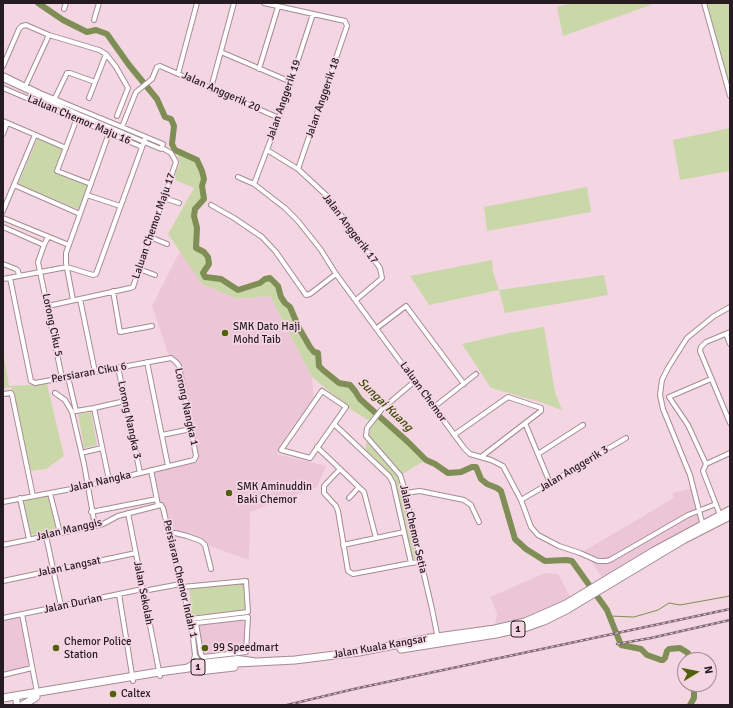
<!DOCTYPE html>
<style>
body{margin:0}
#map{position:relative;width:733px;height:708px;overflow:hidden;background:#f4d5e2;font-family:Signika,sans-serif}
canvas{display:block}
.frame{position:absolute;inset:0;border:4px solid #261b20;pointer-events:none}
.north{position:absolute;left:677px;top:652px;width:40px;height:40px;box-sizing:border-box;background:#f4d5e2;border:1px solid #a28b94;border-radius:50%;rotate:80deg;font-size:11px;font-weight:700;line-height:16px;text-align:center;color:#261b20}
.north::after{content:'';display:block;margin:auto;width:14px;height:18px;background:#506107;clip-path:polygon(50% 0,100% 100%,50% 72%,0 100%)}
</style>
<div id="map">
<canvas width="733" height="708"></canvas>
<div class="frame"></div>
<div class="north">N</div>
</div>
<script>
const ctx = document.querySelector('canvas').getContext('2d');
ctx.lineJoin = 'round';
function fillPath(path, color) { ctx.fillStyle = color; ctx.fill(path, 'evenodd'); }
const toPath = rows => new Path2D(rows.map(r => 'M' + r).join(''));
function stroke(path, color, width, dash) { ctx.strokeStyle = color; ctx.lineWidth = width; ctx.lineCap = dash ? 'butt' : 'round'; ctx.setLineDash(dash || []); ctx.stroke(path); }
function drawText(font, color, halo, rows, align = 'center') {
  ctx.font = font + ' Signika,sans-serif'; ctx.lineWidth = 3.5; ctx.setLineDash([]); ctx.textBaseline = 'middle'; ctx.strokeStyle = halo; ctx.fillStyle = color; for (const [text, x, y, turn = 0] of rows) {
    ctx.save(); ctx.translate(x, y); ctx.rotate((+turn || 0) * Math.PI / 180); ctx.textAlign = isNaN(turn) ? turn : align; if (halo) ctx.strokeText(text, 0, 0); ctx.fillText(text, 0, 0); ctx.restore();
  }
}
fillPath(toPath([
 [180,251,202,284,237,299,270,296,312,377,314,400,277,454,326,466,317,487,250,512,249,560,168,531,164,507,158,505,151,470,196,459,181,370,170,359,152,306],
 [694,488,703,524,604,580,589,558,579,554,674,498,672,493],
 [545,573,558,574,572,600,558,608,494,629,497,613,490,597],
 [249,610,248,654,203,659,200,658,192,616],
 [23,615,34,669,3,675,3,619]
]), '#ecc6d6');
fillPath(toPath([
 [571,3,651,3,651,5,563,36,557,7],
 [705,3,730,3,730,96],
 [730,128,730,171,680,180,673,140],
 [38,137,64,148,55,171,90,185,80,210,18,184],
 [175,150,197,160,202,171,204,179,202,186,204,199,195,209,194,216,197,228,196,248,204,252,208,257,209,264,203,273,205,277,221,279,238,290,260,283,265,279,270,278,278,286,281,297,285,303,290,307,299,328,310,347,314,352,318,353,319,366,323,370,339,383,350,385,355,391,360,399,408,442,426,460,399,476,420,561,411,558,394,483,365,451,371,422,349,408,312,377,270,296,237,299,202,284,168,234,194,188,173,179,180,163],
 [587,187,591,212,487,231,484,207],
 [492,260,493,272,499,290,604,275,608,295,505,313,499,290,429,305,410,276],
 [544,327,555,392,562,410,540,402,491,388,462,344,509,333],
 [3,351,9,386,47,384,64,456,46,469,28,471,11,387,3,389],
 [91,412,97,445,84,448,78,414],
 [47,496,49,498,56,530,31,535,24,502,26,500],
 [249,578,249,610,192,616,189,585]
]), '#cad8a9');
stroke(toPath([
 [609,616,634,617,658,610,669,603,680,605,730,596]
]), '#7e8e55', 1);
stroke(toPath([
 [38,3,63,20,87,32,96,30,107,34,129,65,157,99,165,117,171,119,174,126,172,144,175,150,197,160,202,171,204,179,202,186,204,199,195,209,194,216,197,228,196,248,204,252,208,257,209,264,203,273,205,277,221,279,238,290,260,283,265,279,270,278,278,286,281,297,285,303,290,307,299,328,310,347,314,352,318,353,319,366,323,370,339,383,350,385,355,391,360,399,408,442,426,460,435,464,448,473,461,472,472,467,476,467,481,479,487,484,497,488,501,491,515,539,526,549,545,561,566,560,572,561,607,610,621,645,641,649,647,655,661,660,663,660,665,658,667,651,669,649,680,648,688,653,689,660],
 [690,705,694,698,694,690,691,684]
]), '#7e8e55', 6);
const street = toPath([
 [264,3,345,21,347,26,298,169],
 [704,3,730,96],
 [64,9,66,3],
 [94,20,99,3],
 [221,52,291,82],
 [3,66,19,29,22,26,26,25,49,35,99,50,106,54,116,67,128,88,117,116],
 [259,69,278,7],
 [178,74,197,3],
 [3,75,40,93,163,144,161,149,78,114,3,79],
 [25,87,49,35],
 [3,88,142,147],
 [211,88,234,3],
 [89,98,106,54],
 [54,100,67,73,70,73,95,82],
 [77,118,57,171,91,184],
 [3,121,66,148],
 [122,127,136,92,152,79,157,67,160,66,279,118],
 [3,134,7,123],
 [267,150,298,169,326,195,380,268,382,278,356,300],
 [238,177,254,184,285,208,298,221,321,250,336,274,464,448,470,454,491,460,503,466,521,500,531,527,538,535,559,546,580,553,598,561,606,561,610,560,688,515,716,504],
 [254,184,279,118,313,14],
 [14,185,80,214],
 [87,195,120,206],
 [164,198,179,203],
 [211,205,234,218,262,237,276,252,306,295,310,294,336,274],
 [3,211,35,135],
 [3,218,69,245],
 [3,227,44,245,48,237],
 [150,237,167,244],
 [44,245,38,262,62,378],
 [3,264,16,269,18,271,19,276],
 [139,269,155,275],
 [3,279,67,267,93,275,96,274,145,139],
 [113,291,120,332,152,326],
 [80,299,95,372],
 [73,300,66,263,66,253,109,133],
 [48,306,130,288,133,287,176,162,171,153,164,149],
 [377,328,406,306,464,384],
 [730,332,706,342,701,347,700,351,730,423],
 [726,334,730,344],
 [147,362,168,466],
 [118,367,140,473],
 [68,377,76,411,94,408,125,401],
 [415,381,382,409,367,428,366,436,400,475,403,484,432,609,438,639],
 [322,391,346,407,310,458,281,450,322,391],
 [55,393,65,400,72,412,84,464,95,526],
 [3,394,11,393,12,395,33,496],
 [434,407,476,374],
 [94,408,109,480],
 [525,423,550,483],
 [334,424,389,476,393,483,411,563,420,562],
 [162,435,191,429],
 [454,435,508,397,541,408,541,411,481,457],
 [317,447,364,492,376,538],
 [85,452,102,448],
 [538,454,583,425],
 [706,464,688,425,669,397,711,379],
 [706,464,703,471,720,515],
 [706,464,730,453],
 [340,469,324,486,324,493,336,506,338,511,348,571,353,574,411,563],
 [151,470,158,505],
 [50,493,60,533],
 [405,493,420,491,464,500,471,505,479,522],
 [20,498,29,539],
 [349,498,359,487],
 [521,500,626,438],
 [3,502,87,486,194,460,196,456,179,366,176,362,171,358,35,383,31,381,10,278],
 [91,512,157,499],
 [128,513,160,676],
 [703,526,690,475,663,409,660,395,661,387,662,380,668,368,687,338,714,316,730,307],
 [170,534,175,533,187,536,201,541,205,545,211,569],
 [46,536,61,606],
 [3,545,95,526,103,524,118,516,161,505,163,508,181,584,191,621,195,655,198,660,202,662,238,658,253,660],
 [343,545,404,532],
 [3,581,136,553],
 [182,587,246,581,248,612,191,619],
 [143,591,181,584],
 [119,594,133,681],
 [22,614,37,692],
 [3,618,143,589],
 [192,623,196,623,248,617,246,652,203,657,201,654,196,623],
 [187,667,193,663,195,655],
 [3,675,32,668]
]);
const primary = toPath([
 [16,696,17,705]
]);
const highway = toPath([
 [401,649,496,634,527,627,544,621,568,609,683,540,730,516],
 [199,671,234,667],
 [3,698,159,672,218,664,295,660,359,652,430,638,495,629,525,622,566,604,654,551,730,510],
 [23,705,36,697]
]);
stroke(street, '#a78a96', 6);
stroke(primary, '#a78a96', 8);
stroke(highway, '#a78a96', 9);
stroke(street, '#fff', 4);
stroke(primary, '#fff', 6);
stroke(highway, '#fff', 7);
const rail = toPath([
 [617,644,651,638,730,620],
 [287,705,354,689,730,609]
]);
stroke(rail, '#7f6b74', 2.5);
stroke(rail, '#f4d5e2', 1, [3]);
for (const [x, y, r, color] of [
 [225,333,4,"#506107"],
 [229,493,4,"#506107"],
 [56,648,4,"#506107"],
 [205,648,4,"#506107"],
 [113,694,4,"#506107"]
]) { const dot = new Path2D(); dot.arc(x, y, r, 0, 2 * Math.PI); ctx.fillStyle = color; ctx.fill(dot); stroke(dot, '#f4d5e2', 1.5); }
for (const [x, y, w] of [
 [518,629,14],
 [198,667,14]
]) { const box = new Path2D(); box.roundRect(x - w / 2, y - 8, w, 16, 3); ctx.fillStyle = '#f4d5e2'; ctx.fill(box); stroke(box, '#261b20', 1); }
drawText('bold 10px', '#261b20', null, [
 ["1",518,629],
 ["1",198,667]
]);
drawText('11px', '#261b20', '#f4d5e2', [
 ["Jalan Anggerik 20",221,92,24],
 ["Jalan Anggerik 18",323,98,-71],
 ["Jalan Anggerik 19",284,100,-71],
 ["Laluan Chemor Maju 16",79,120,23],
 ["Laluan Chemor Maju 17",154,226,-71],
 ["Jalan Anggerik 17",350,229,53],
 ["Lorong Ciku 5",52,325,78],
 ["Persiaran Ciku 6",89,373,-10],
 ["Laluan Chemor",423,392,54],
 ["Lorong Nangka 1",186,407,78],
 ["Lorong Nangka 3",129,420,78],
 ["Jalan Anggerik 3",574,469,-31],
 ["Jalan Nangka",100,482,-13],
 ["Jalan Chemor Setia",413,529,77],
 ["Jalan Manggis",69,530,-13],
 ["Jalan Langsat",69,567,-12],
 ["Persiaran Chemor Indah 1",180,579,77],
 ["Jalan Sekolah",143,593,79],
 ["Jalan Durian",73,604,-12],
 ["Jalan Kuala Kangsar",380,647,-10]
]);
drawText('11px', '#261b20', '#f4d5e2', [
 ["SMK Dato Haji",233,327],
 ["Mohd Taib",233,340],
 ["SMK Aminuddin",237,487],
 ["Baki Chemor",237,500],
 ["Chemor Police",64,642],
 ["Station",64,655],
 ["99 Speedmart",213,648],
 ["Caltex",121,694]
], 'left');
drawText('italic 12px', '#3c4a05', '#f4d5e2', [
 ["Sungai Kuang",385,405,44]
]);
</script>
